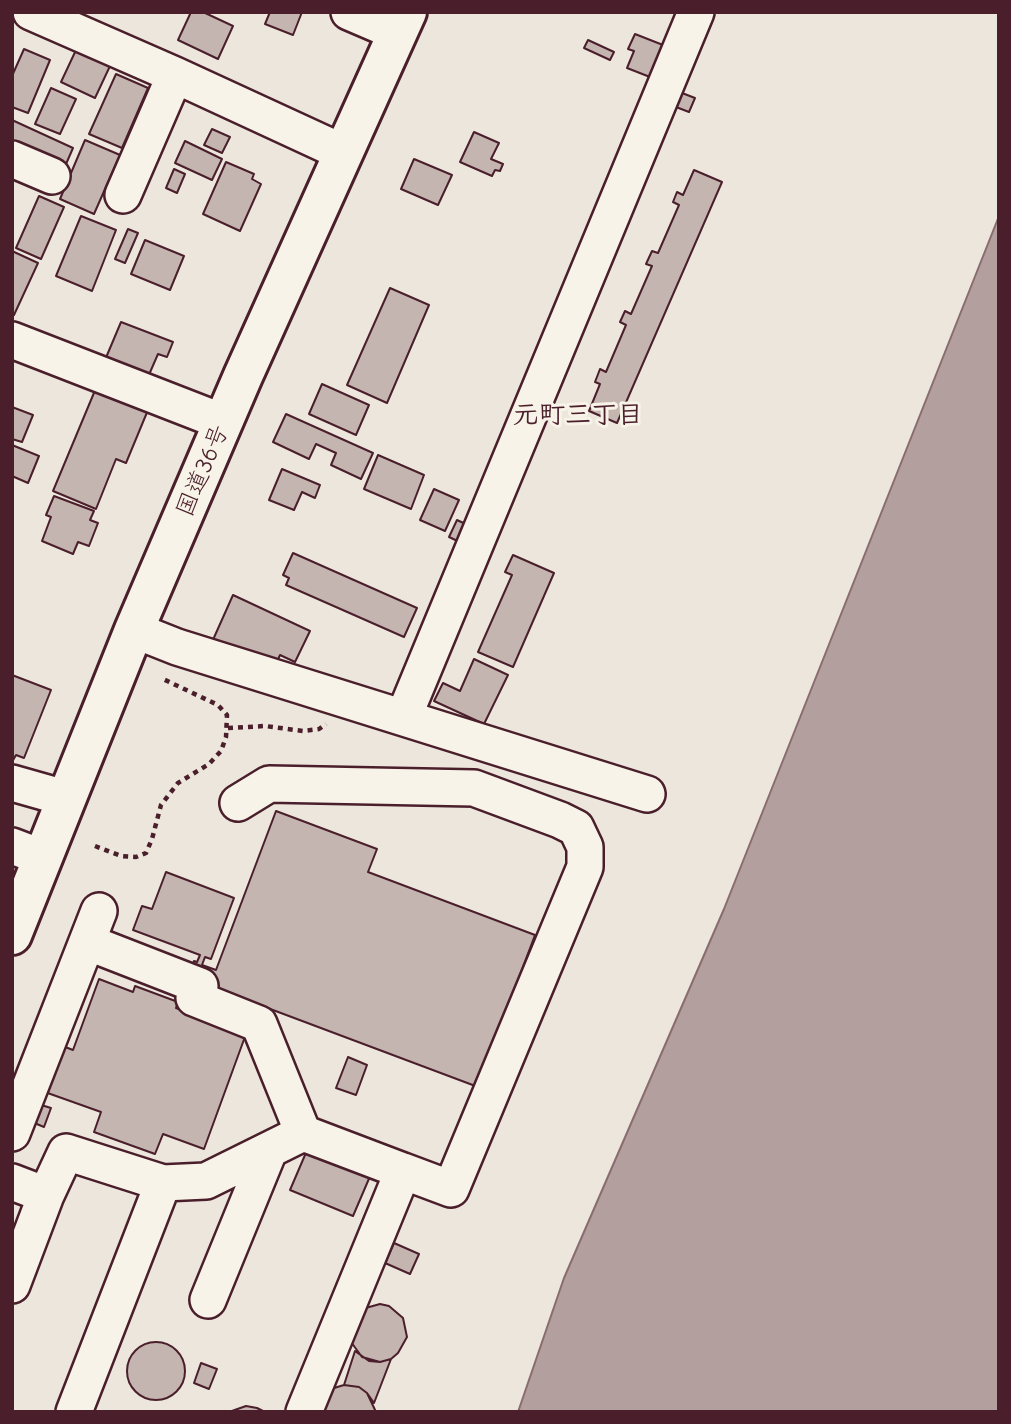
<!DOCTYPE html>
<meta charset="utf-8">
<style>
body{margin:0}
#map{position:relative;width:1011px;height:1424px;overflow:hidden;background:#ece6dd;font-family:"Comic Neue",sans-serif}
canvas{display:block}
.frame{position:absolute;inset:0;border:14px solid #4a1f2b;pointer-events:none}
</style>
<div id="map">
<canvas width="1011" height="1424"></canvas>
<div class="frame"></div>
</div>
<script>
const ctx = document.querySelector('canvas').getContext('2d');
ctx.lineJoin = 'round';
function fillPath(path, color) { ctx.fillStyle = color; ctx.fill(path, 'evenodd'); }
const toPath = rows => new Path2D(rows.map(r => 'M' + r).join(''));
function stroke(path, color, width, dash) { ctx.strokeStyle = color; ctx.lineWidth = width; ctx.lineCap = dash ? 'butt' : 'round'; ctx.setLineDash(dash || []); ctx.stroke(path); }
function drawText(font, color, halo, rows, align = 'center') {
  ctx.font = font + ' "Comic Neue","Klee One",sans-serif'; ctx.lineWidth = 6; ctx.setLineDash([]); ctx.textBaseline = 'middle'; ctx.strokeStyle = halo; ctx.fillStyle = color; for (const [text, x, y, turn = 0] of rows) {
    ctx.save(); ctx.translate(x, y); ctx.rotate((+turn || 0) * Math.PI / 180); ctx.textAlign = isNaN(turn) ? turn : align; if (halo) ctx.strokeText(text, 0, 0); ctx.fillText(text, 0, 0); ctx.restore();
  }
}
const water = toPath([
 [999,216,999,1412,518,1412,564,1278,724,909,999,216]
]);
fillPath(water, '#b39f9d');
stroke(water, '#896c6f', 2);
const building = toPath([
 [191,12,203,12,233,26,218,59,178,40,191,12],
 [270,12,302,12,293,35,265,24,270,12],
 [635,34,663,45,650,77,627,68,634,51,628,49,635,34],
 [588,40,614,52,610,60,584,48,588,40],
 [24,49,50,60,28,113,12,107,12,76,24,49],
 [76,50,110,66,95,98,61,82,76,50],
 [116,74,148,88,122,148,89,134,116,74],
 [51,88,76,99,60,134,35,124,51,88],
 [682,93,695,98,689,112,676,107,682,93],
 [12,120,73,148,63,171,12,147,12,120],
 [212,129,230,137,222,153,204,145,212,129],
 [474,132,499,143,491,159,503,164,500,171,495,170,492,176,460,162,474,132],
 [85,140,120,155,94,214,60,199,85,140],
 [185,141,222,159,212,180,175,163,185,141],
 [414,159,452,175,438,205,401,189,414,159],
 [226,162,254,174,252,179,261,184,240,231,203,214,226,162],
 [174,169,185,174,177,193,166,188,174,169],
 [694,170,722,182,617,423,589,411,600,384,595,382,600,369,606,372,626,325,620,322,625,311,631,314,652,266,646,264,652,251,658,253,679,205,673,202,677,192,683,195,694,170],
 [39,196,64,207,41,259,16,248,39,196],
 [81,216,116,230,92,291,56,276,81,216],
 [128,229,138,233,125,263,115,259,128,229],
 [145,240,184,256,170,290,131,274,145,240],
 [12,251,38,263,14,315,12,314,12,251],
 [390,288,429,305,387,403,347,385,390,288],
 [121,322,173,342,167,357,158,354,148,377,105,360,121,322],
 [322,384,369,405,356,435,309,414,322,384],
 [96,388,148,410,126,463,116,459,96,509,53,491,96,388],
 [12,407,33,415,22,442,12,439,12,407],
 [286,414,373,453,361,479,331,465,336,453,316,444,309,459,273,442,286,414],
 [12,445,39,456,28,483,12,476,12,445],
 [378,455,424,475,411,509,364,489,378,455],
 [282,469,320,485,315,498,302,492,294,510,269,500,282,469],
 [434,489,459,500,445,531,420,520,434,489],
 [54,496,94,511,90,520,98,523,89,546,78,542,73,554,42,541,51,517,46,515,54,496],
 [457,520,472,527,464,544,449,537,457,520],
 [293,553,417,608,404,637,286,585,289,578,283,575,293,553],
 [513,555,554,573,513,667,478,652,512,575,505,572,513,555],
 [233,595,310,631,295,662,280,655,276,664,212,642,233,595],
 [474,659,508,675,484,724,434,701,443,683,460,691,474,659],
 [12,675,51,690,24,758,16,755,12,762,12,675],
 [276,811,377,849,368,872,535,935,478,1087,209,986,191,968,194,961,197,962,200,955,133,930,142,906,152,909,166,872,234,898,211,959,205,957,202,965,216,970,276,811],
 [99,979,133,992,135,986,178,1002,176,1008,246,1034,204,1149,163,1134,155,1154,94,1132,101,1112,42,1091,60,1045,73,1050,99,979],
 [348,1057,367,1065,356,1095,336,1088,348,1057],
 [38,1104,51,1108,44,1127,32,1122,38,1104],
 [308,1148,371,1174,353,1216,290,1190,308,1148],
 [394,1243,419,1254,410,1274,385,1263,394,1243],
 [380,1304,389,1306,403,1318,407,1337,398,1353,391,1359,380,1362,362,1357,351,1342,362,1309,380,1304],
 '127 1371a29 29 0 1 1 58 0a29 29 0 1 1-58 0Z',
 [355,1351,369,1361,380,1362,391,1359,374,1403,367,1393,359,1387,344,1385,355,1351],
 [201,1363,217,1369,209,1389,194,1383,201,1363],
 [344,1385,359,1387,367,1393,376,1412,318,1412,326,1394,334,1388,344,1385],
 [246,1406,257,1408,265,1412,229,1412,246,1406]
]);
fillPath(building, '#c4b5b0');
stroke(building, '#4a1f2b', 2);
const minor = toPath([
 [31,12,175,75,344,153],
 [349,12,398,33],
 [12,159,52,176],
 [123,195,175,75],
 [12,340,223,422],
 [134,630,177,647,647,794],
 [404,716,696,12],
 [12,783,65,798],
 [238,803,269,784,474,788,560,820,576,828,585,847,585,867,451,1189,403,1171],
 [12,846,41,857],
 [87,942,200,986,194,998,259,1024,303,1133,403,1171,304,1412],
 [12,1133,99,911],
 [12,1182,46,1195],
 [12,1285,46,1195,66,1152,163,1183,206,1181,303,1133],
 [208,1300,269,1151],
 [74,1412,163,1183]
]);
const highway = toPath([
 [12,935,134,630,243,376,407,12]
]);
stroke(minor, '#4a1f2b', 40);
stroke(highway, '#4a1f2b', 44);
stroke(toPath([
 [228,728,265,726,303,731,319,729,326,724],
 [95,846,121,856,136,857,146,853,152,839,161,805,178,783,209,764,221,751,226,737,227,715,218,705,163,679]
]), '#4a1f2b', 4.5, [5, 5]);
stroke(minor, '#f7f3e8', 35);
stroke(highway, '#f7f3e8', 38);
drawText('24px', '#4a1f2b', '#f7f3e8', [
 ["国道36号",203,471,-67]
]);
drawText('bold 26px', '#4a1f2b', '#f7f3e8', [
 ["元町三丁目",578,416]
]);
</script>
